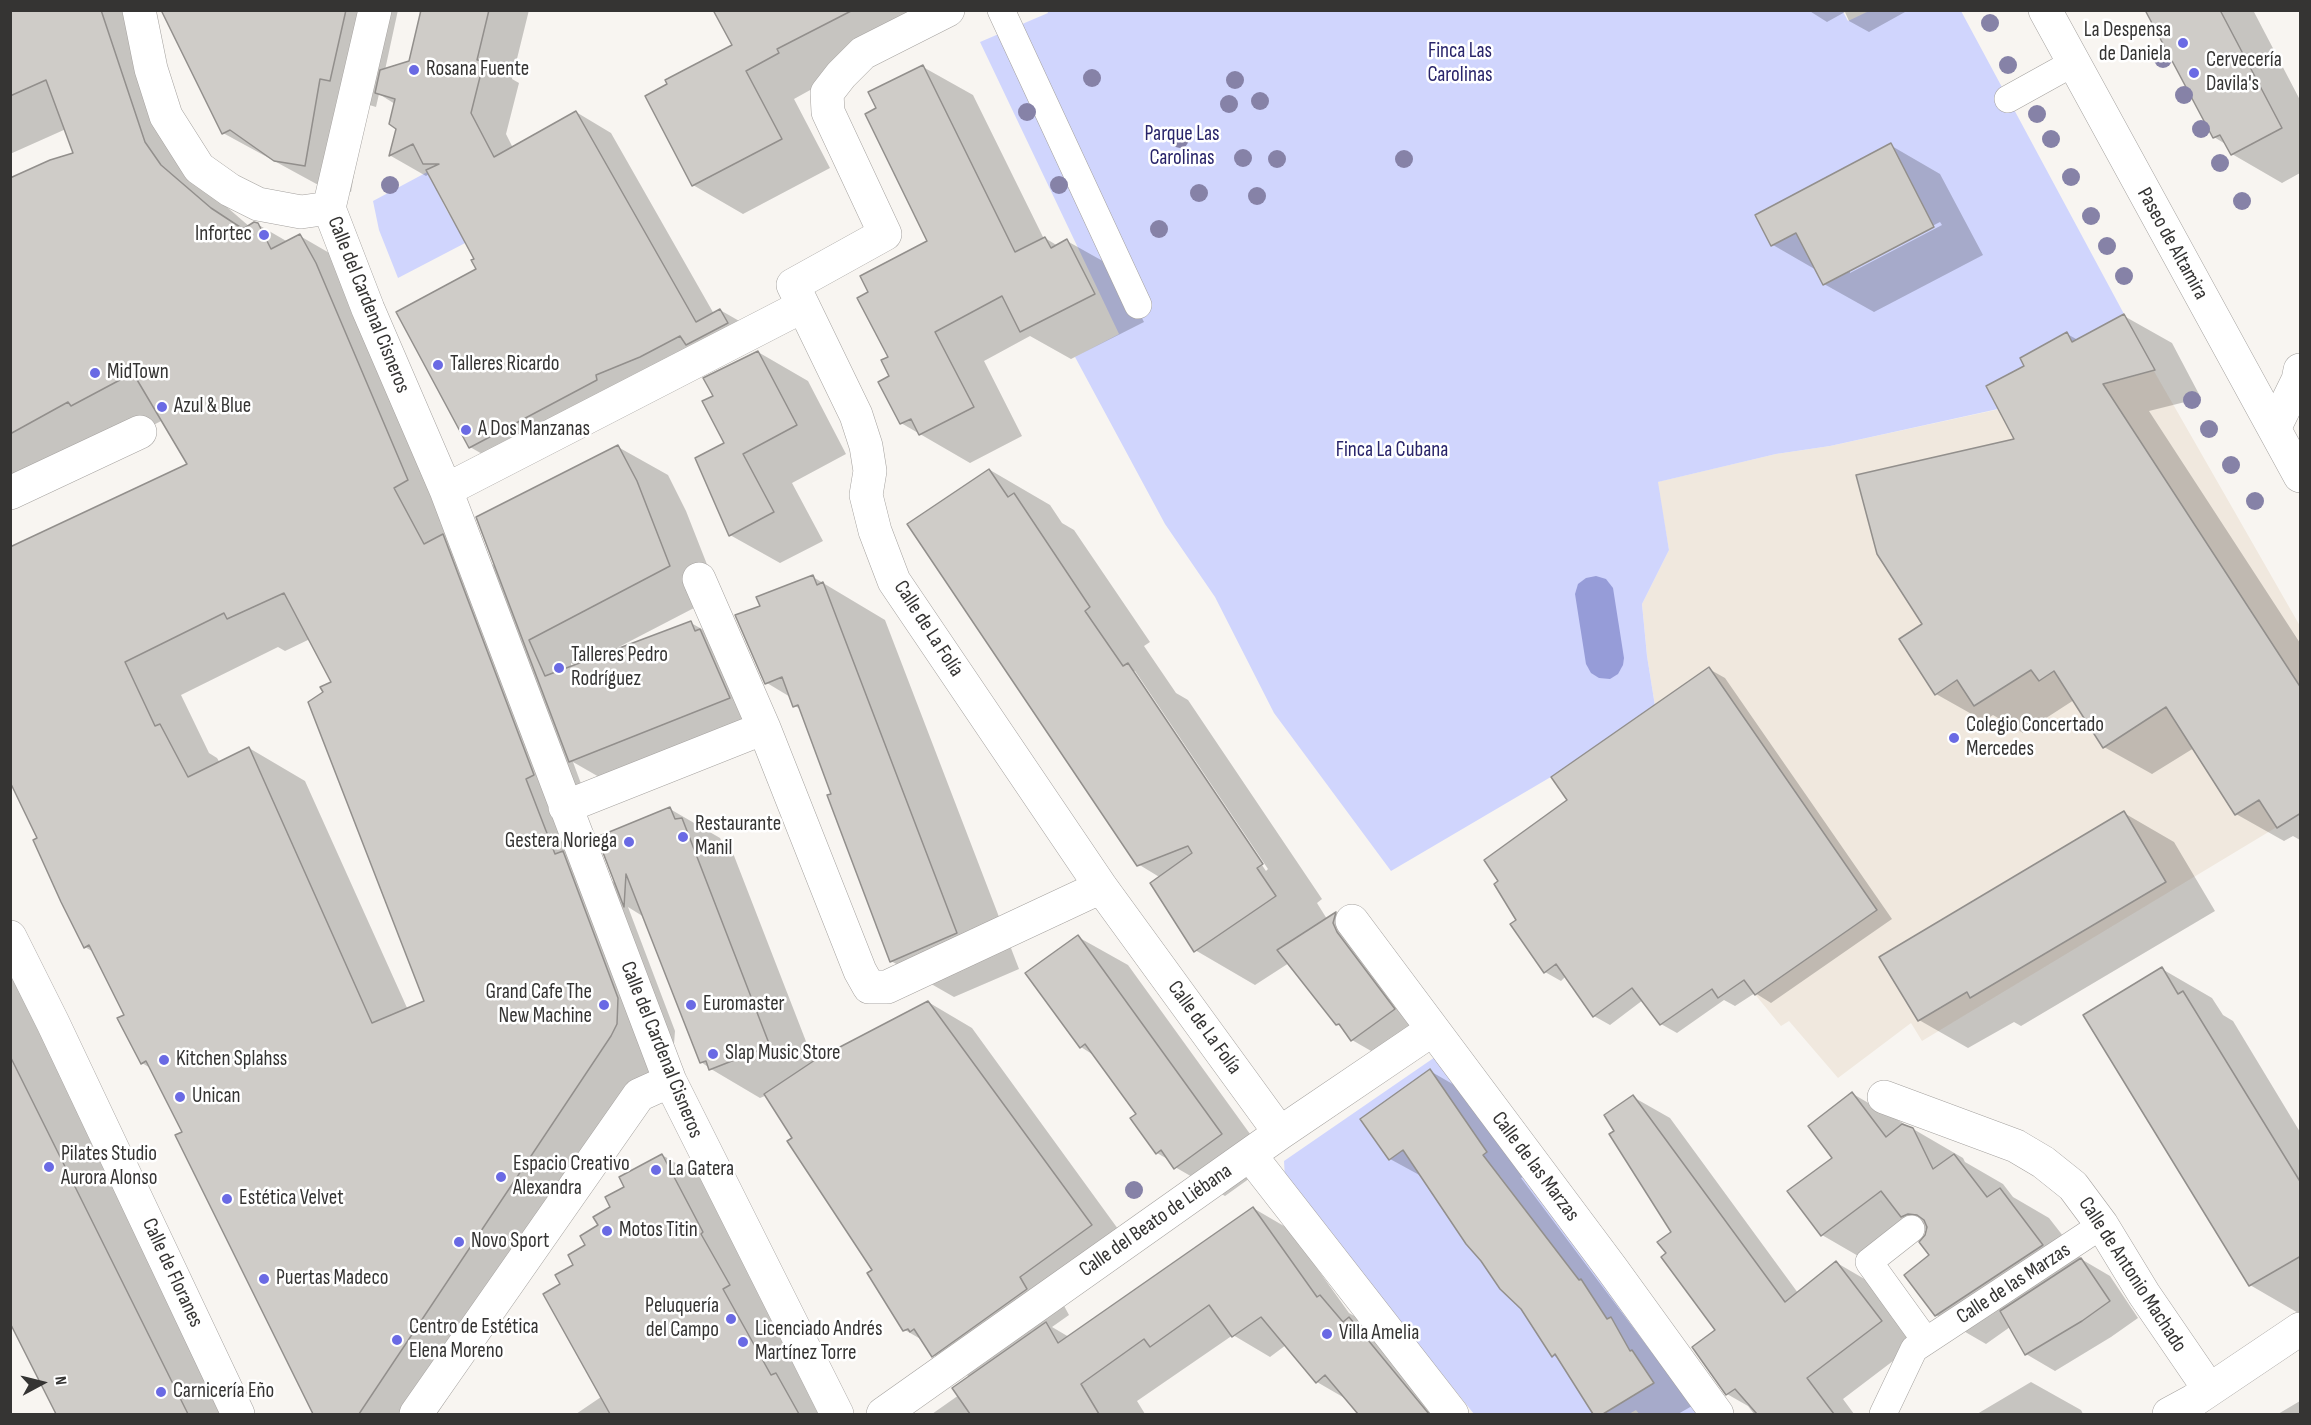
<!DOCTYPE html>
<meta charset="utf-8">
<style>
body{margin:0}
#map{position:relative;width:2311px;height:1425px;overflow:hidden;background:#f8f5f1;font-family:"Sofia Sans Condensed",sans-serif}
canvas{display:block}
.frame{position:absolute;inset:0;border:12px solid #353433;pointer-events:none}
.north{position:absolute;left:12px;top:1353px;width:60px;height:60px;-webkit-text-stroke:4px #fff;paint-order:stroke;rotate:83deg;font-size:16px;font-weight:700;line-height:24px;text-align:center;color:#353433}
.north::after{content:'';display:block;margin:auto;width:21px;height:27px;background:#353433;clip-path:polygon(50% 0,100% 100%,50% 72%,0 100%)}
</style>
<div id="map">
<canvas width="2311" height="1425"></canvas>
<div class="frame"></div>
<div class="north">N</div>
</div>
<script>
const ctx = document.querySelector('canvas').getContext('2d');
ctx.lineJoin = 'round';
function fillPath(path, color) { ctx.fillStyle = color; ctx.fill(path, 'evenodd'); }
const toPath = rows => new Path2D(rows.map(r => 'M' + r).join(''));
function stroke(path, color, width, dash) { ctx.strokeStyle = color; ctx.lineWidth = width; ctx.lineCap = dash ? 'butt' : 'round'; ctx.setLineDash(dash || []); ctx.stroke(path); }
function drawText(font, color, halo, rows, align = 'center') {
  ctx.font = font + ' "Sofia Sans Condensed",sans-serif'; ctx.lineWidth = 5; ctx.setLineDash([]); ctx.textBaseline = 'middle'; ctx.strokeStyle = halo; ctx.fillStyle = color; for (const [text, x, y, turn = 0] of rows) {
    ctx.save(); ctx.translate(x, y); ctx.rotate((+turn || 0) * Math.PI / 180); ctx.textAlign = isNaN(turn) ? turn : align; if (halo) ctx.strokeText(text, 0, 0); ctx.fillText(text, 0, 0); ctx.restore();
  }
}
fillPath(toPath([
 [2154,371,2300,626,2300,813,1922,1041,1911,1023,1838,1078,1789,1021,1781,1026,1744,981,1718,998,1663,919,1655,706,1647,656,1642,604,1669,550,1657,482,1776,454,1830,446,2041,400]
]), '#f0e8de');
fillPath(toPath([
 [1047,10,1842,10,1848,21,1869,11,1961,11,2124,314,2072,342,2067,333,2020,358,2024,366,1986,386,1998,409,1830,446,1776,454,1658,482,1669,550,1642,604,1647,656,1655,706,1561,771,1391,871,1274,713,1215,597,1165,524,1075,357,1119,334,980,42,1048,13],
 [1890,144,1934,227,1824,285,1796,233,1771,246,1755,215],
 [431,170,441,188,437,191,446,209,455,224,459,222,469,241,398,278,379,230,373,201],
 [1438,1055,1700,1414,1639,1414,1636,1410,1629,1414,1603,1414,1649,1386,1615,1332,1618,1329,1611,1317,1607,1319,1581,1279,1558,1294,1541,1340,1551,1356,1555,1355,1557,1357,1593,1414,1474,1414,1285,1179,1284,1161],
 [1442,1088,1487,1152,1435,1188,1431,1184,1427,1186,1420,1176,1424,1172,1406,1148,1389,1160],
 [1500,1176,1567,1266,1502,1291,1490,1275,1494,1272,1466,1244,1457,1231,1461,1228,1450,1213]
]), '#d0d5fd');
fillPath(toPath([
 [1596,576,1606,579,1613,588,1624,658,1623,665,1618,674,1610,679,1599,678,1591,673,1586,664,1575,594,1578,584,1586,578]
]), '#969cd8');
fillPath(toPath([
 [10,10,145,10,200,184,250,227,257,224,288,242,300,236,357,269,465,549,497,567,618,447,668,475,686,511,719,595,615,649,616,651,691,623,741,651,779,726,620,789,573,762,590,808,582,811,608,879,617,884,670,809,720,838,722,842,731,848,814,1062,928,1002,972,1028,1134,1251,1062,1302,1069,1315,1052,1327,1069,1337,1253,1208,1289,1229,1349,1313,1356,1317,1446,1414,1360,1414,1348,1400,1317,1382,1286,1345,1270,1357,1233,1335,1137,1401,1145,1414,932,1414,959,1395,970,1377,933,1355,924,1341,905,1330,875,1270,767,1095,760,1098,711,1069,701,1062,644,917,628,907,675,1031,673,1057,667,1069,437,1414,315,1414,177,1136,184,1133,152,1069,142,1063,126,1015,95,953,85,947,39,838,189,464,163,420,10,500,10,180,75,154,66,129,10,154],
 [310,639,333,683,325,693,426,1002,408,1010,305,781,249,748,220,763,217,758,209,753,181,695,278,647,285,651],
 [571,663,580,668,579,671,571,666],
 [176,10,398,10,385,70,411,62,422,10,529,10,512,79,519,83,506,134,513,148,576,112,611,133,714,314,720,310,755,330,505,467,470,447,479,270,476,259,430,173,426,176,391,156,398,129,395,104,379,94,376,107,366,104,351,192,322,187,223,133],
 [715,10,954,10,794,99,830,168,743,214,693,185,734,46],
 [1808,10,1904,10,1905,12,1869,32,1849,21,1845,12,1827,22],
 [2146,10,2253,10,2300,100,2300,173,2282,183,2232,154,2227,145,2214,137],
 [923,67,973,95,1044,239,1045,238,1058,246,1067,241,1117,269,1144,322,1071,359,1030,336,984,361,1022,436,970,463,901,423,891,377,890,357,870,293,929,242,878,109],
 [1890,145,1940,174,1983,255,1874,312,1824,284,1818,271,1773,245],
 [1940,222,1942,225,1850,273,1850,269],
 [2124,316,2172,343,2201,398,2149,411,2300,643,2300,840,2293,836,2284,841,2236,814,2194,748,2152,774,2104,747,2074,700,2023,733,1993,715,1984,721,1936,694,1924,625,2016,440,2026,366,2067,334,2078,340],
 [758,352,808,381,846,454,792,483,823,541,780,563,730,535,726,444,715,396],
 [990,470,1050,505,1062,523,1074,530,1150,642,1144,646,1176,693,1188,700,1322,899,1317,903,1327,919,1336,913,1374,936,1433,1032,1392,1063,1352,1040,1344,1028,1337,1024,1289,963,1255,985,1195,950,1161,878,1138,864],
 [1131,671,1135,671,1268,869,1266,871],
 [813,577,885,620,1019,969,954,997,891,961,802,710,795,706,792,698,767,683,762,607],
 [1709,669,1725,678,1892,919,1771,1003,1755,993,1735,1006,1724,1000,1677,1033,1661,1024,1643,1000,1610,1025,1594,1016,1566,976,1561,981,1545,972,1518,920,1569,801],
 [2124,813,2174,842,2215,911,2021,1026,2014,1022,1968,1048,1919,1020],
 [1078,937,1128,965,1271,1163,1225,1196,1175,1167,1171,1161,1157,1153,1138,1115,1095,1056,1081,1047],
 [10,962,234,1414,58,1414,10,1318],
 [2162,969,2212,998,2223,1015,2233,1021,2300,1132,2300,1314,2250,1285,2085,1015],
 [1430,1071,1470,1094,1526,1175,1521,1178,1692,1406,1678,1414,1595,1414,1560,1359,1553,1355,1523,1308,1423,1177,1390,1159],
 [1853,1094,1963,1158,1965,1162,2003,1184,2013,1197,2049,1218,2081,1259,2110,1276,2138,1318,2111,1337,2055,1371,2026,1354,2010,1327,1986,1344,1936,1315,1928,1231,1921,1227,1872,1264,1822,1235,1834,1158],
 [1633,1097,1670,1118,1798,1293,1837,1263,1873,1284,1918,1342,1843,1399,1854,1414,1754,1414,1748,1406,1727,1394,1717,1330,1668,1254,1673,1232,1616,1131],
 [662,1155,715,1186,834,1414,576,1414,601,1397,562,1284,627,1188],
 [2031,1382,2081,1410,2083,1414,1977,1414],
 [2300,1401,2300,1414,2278,1414]
]), '#0003');
const building = toPath([
 [10,10,101,10,145,142,161,165,211,208,243,229,254,222,258,223,271,249,300,234,316,263,408,480,394,488,424,544,443,534,534,775,526,779,555,854,563,851,618,998,617,1024,611,1036,359,1414,313,1414,175,1135,182,1132,146,1061,141,1064,117,1018,124,1015,89,945,84,948,61,902,33,840,37,838,10,782,10,547,187,464,133,373,71,406,68,402,10,434,10,178,50,160,73,153,46,80,10,96,10,10],
 [284,593,331,682,320,687,323,692,308,702,424,1001,372,1023,249,747,188,777,160,724,155,726,125,662,224,613,227,619,284,593],
 [161,10,346,10,330,81,320,79,305,166,274,161,230,130,222,134,161,10],
 [421,10,489,10,477,60,484,61,471,113,494,157,576,111,696,322,720,309,728,323,686,345,680,336,640,357,596,375,597,380,469,448,396,312,476,269,471,260,474,259,426,170,439,164,423,164,413,144,389,156,396,129,389,124,395,99,375,93,380,70,409,61,421,10],
 [713,10,853,10,777,49,779,53,746,71,782,139,692,186,645,96,667,84,665,80,732,45,713,10],
 [2145,10,2220,10,2282,128,2231,155,2220,135,2213,138,2145,10],
 [923,65,1015,252,1045,237,1051,248,1067,239,1095,294,1020,332,1002,296,935,332,974,407,919,435,911,419,900,424,878,382,889,376,881,360,888,357,857,298,868,292,860,276,927,241,865,114,876,108,868,92,923,65],
 [1891,143,1934,227,1823,285,1796,233,1771,246,1755,215,1891,143],
 [2124,314,2155,370,2103,384,2301,688,2301,813,2277,828,2259,800,2235,815,2166,707,2103,748,2054,671,2039,681,2031,670,1974,706,1957,680,1935,695,1899,639,1922,624,1877,554,1856,475,2014,439,1986,386,2024,366,2020,358,2067,332,2072,342,2124,314],
 [758,351,797,425,743,454,774,512,729,536,695,458,724,443,702,401,713,396,703,378,758,351],
 [618,445,637,481,670,566,529,640,545,676,691,621,695,631,700,629,730,698,569,762,476,517,618,445],
 [989,469,1008,497,1014,493,1090,607,1085,611,1123,666,1128,663,1263,864,1257,868,1276,896,1194,952,1150,883,1192,853,1188,846,1137,866,907,524,989,469],
 [813,575,817,585,823,582,957,933,890,962,827,795,831,794,798,705,793,707,782,677,765,684,735,615,760,606,756,597,813,575],
 [1709,667,1877,910,1755,995,1744,980,1718,998,1712,989,1660,1025,1632,988,1593,1017,1556,964,1544,973,1510,924,1516,920,1494,884,1498,881,1484,860,1567,800,1551,777,1709,667],
 [670,807,675,819,682,818,770,1046,709,1070,706,1061,700,1063,626,874,624,907,597,837,670,807],
 [2124,811,2166,882,1970,998,1967,992,1918,1021,1879,957,2124,811],
 [1336,912,1333,923,1337,932,1395,1009,1351,1041,1339,1024,1336,1025,1277,950,1336,912],
 [1078,935,1222,1134,1174,1169,1161,1150,1156,1154,1130,1118,1136,1114,1085,1044,1080,1048,1025,973,1078,935],
 [2162,967,2178,994,2183,991,2301,1183,2301,1256,2249,1286,2083,1015,2162,967],
 [928,1001,1092,1225,1020,1277,1027,1289,932,1357,914,1329,910,1332,908,1329,903,1331,867,1273,872,1270,787,1141,792,1138,764,1094,815,1060,928,1001],
 [10,1056,188,1414,56,1414,10,1323,10,1056],
 [1430,1069,1487,1152,1483,1155,1579,1280,1581,1279,1607,1319,1611,1317,1630,1351,1632,1350,1654,1383,1603,1414,1593,1414,1555,1354,1552,1357,1521,1309,1500,1289,1481,1261,1466,1244,1403,1150,1389,1160,1360,1119,1430,1069],
 [1852,1092,1886,1137,1902,1124,1913,1128,1933,1169,1954,1154,1987,1197,2000,1188,2043,1245,1935,1316,1904,1275,1929,1255,1919,1242,1925,1235,1927,1227,1924,1220,1917,1215,1908,1214,1901,1217,1881,1191,1821,1236,1787,1191,1832,1158,1808,1126,1852,1092],
 [1633,1095,1785,1302,1836,1261,1882,1321,1807,1378,1834,1414,1757,1414,1735,1389,1726,1395,1692,1347,1715,1330,1661,1257,1666,1253,1657,1242,1671,1232,1609,1134,1614,1131,1604,1115,1633,1095],
 [662,1154,703,1232,701,1234,730,1285,723,1289,771,1375,776,1373,799,1414,610,1414,543,1294,560,1284,555,1275,573,1265,568,1255,585,1245,580,1236,598,1225,593,1217,610,1207,605,1197,624,1187,619,1177,662,1154],
 [1253,1207,1317,1297,1320,1295,1343,1322,1349,1317,1429,1414,1358,1414,1325,1375,1316,1383,1261,1317,1232,1337,1209,1305,1150,1347,1144,1339,1081,1384,1099,1414,970,1414,952,1388,1046,1322,1058,1343,1253,1207],
 [2081,1258,2110,1301,2082,1321,2025,1355,2000,1311,2081,1258]
]);
fillPath(building, '#cfccc8');
stroke(building, '#928f8c', 1.5);
const lane = toPath([
 [1001,10,1138,305],
 [2008,99,2073,63],
 [1911,1229,1869,1262,1926,1341],
 [1883,1414,1914,1349,2102,1225]
]);
const street = toPath([
 [139,10,151,69,166,116,199,168,230,190,258,204,301,212,329,208],
 [375,10,329,208,368,309,446,490,670,1081,837,1414],
 [948,10,863,53,841,75,827,93,828,112,885,234,793,285,856,415,866,446,870,471,866,495,875,531,894,581,1101,887,1280,1133],
 [2275,427,2298,380,2300,370],
 [446,490,803,306],
 [10,493,140,432],
 [699,579,764,728,860,971,869,987,887,987,1101,887],
 [565,807,764,728],
 [1352,921,1612,1269,1717,1414],
 [10,937,53,1023,238,1414],
 [1884,1097,2016,1146,2043,1162,2073,1186,2102,1225,2144,1294,2209,1389],
 [1250,1155,1452,1414],
 [416,1414,639,1095,670,1081],
 [883,1414,1280,1133,1432,1030],
 [2169,1414,2193,1401,2300,1329]
]);
const secondary = toPath([
 [2045,10,2300,476]
]);
stroke(lane, '#a4a19e', 28);
stroke(street, '#a4a19e', 34);
stroke(secondary, '#a4a19e', 34);
stroke(lane, '#fff', 27);
stroke(street, '#fff', 33);
stroke(secondary, '#fff', 33);
ctx.fillStyle = '#8682a7';
for (const [x, y] of [
 [1990,23],
 [2163,59],
 [2008,65],
 [1092,78],
 [1235,80],
 [2184,95],
 [1260,101],
 [1229,104],
 [1027,112],
 [2037,114],
 [2201,129],
 [1180,139],
 [2051,139],
 [1243,158],
 [1277,159],
 [1404,159],
 [2220,163],
 [2071,177],
 [390,185],
 [1059,185],
 [1199,193],
 [1257,196],
 [2242,201],
 [2091,216],
 [1159,229],
 [2107,246],
 [2124,276],
 [2192,400],
 [2209,429],
 [2231,465],
 [2255,501],
 [1134,1190]
]) { ctx.beginPath(); ctx.arc(x, y, 9, 0, 2 * Math.PI); ctx.fill(); }
for (const [x, y, r, color] of [
 [2183,43,6,"#6a6ae4"],
 [414,70,6,"#6a6ae4"],
 [2194,73,6,"#6a6ae4"],
 [264,235,6,"#6a6ae4"],
 [438,365,6,"#6a6ae4"],
 [95,373,6,"#6a6ae4"],
 [162,407,6,"#6a6ae4"],
 [466,430,6,"#6a6ae4"],
 [559,668,6,"#6a6ae4"],
 [1954,738,6,"#6a6ae4"],
 [683,837,6,"#6a6ae4"],
 [629,842,6,"#6a6ae4"],
 [604,1005,6,"#6a6ae4"],
 [691,1005,6,"#6a6ae4"],
 [713,1054,6,"#6a6ae4"],
 [164,1060,6,"#6a6ae4"],
 [180,1097,6,"#6a6ae4"],
 [49,1167,6,"#6a6ae4"],
 [656,1170,6,"#6a6ae4"],
 [501,1177,6,"#6a6ae4"],
 [227,1199,6,"#6a6ae4"],
 [607,1231,6,"#6a6ae4"],
 [459,1242,6,"#6a6ae4"],
 [264,1279,6,"#6a6ae4"],
 [731,1319,6,"#6a6ae4"],
 [1327,1334,6,"#6a6ae4"],
 [397,1340,6,"#6a6ae4"],
 [743,1342,6,"#6a6ae4"],
 [161,1392,6,"#6a6ae4"]
]) { const dot = new Path2D(); dot.arc(x, y, r, 0, 2 * Math.PI); ctx.fillStyle = color; ctx.fill(dot); stroke(dot, '#fff', 2); }
drawText('21px', '#353433', '#fff', [
 ["La Despensa",2171,31,"right"],
 ["de Daniela",2171,55,"right"],
 ["Cervecería",2206,61],
 ["Davila's",2206,85],
 ["Rosana Fuente",426,70],
 ["Infortec",252,235,"right"],
 ["Talleres Ricardo",450,365],
 ["MidTown",107,373],
 ["Azul & Blue",174,407],
 ["A Dos Manzanas",478,430],
 ["Talleres Pedro",571,656],
 ["Rodríguez",571,680],
 ["Colegio Concertado",1966,726],
 ["Mercedes",1966,750],
 ["Restaurante",695,825],
 ["Manil",695,849],
 ["Gestera Noriega",617,842,"right"],
 ["Grand Cafe The",592,993,"right"],
 ["New Machine",592,1017,"right"],
 ["Euromaster",703,1005],
 ["Slap Music Store",725,1054],
 ["Kitchen Splahss",176,1060],
 ["Unican",192,1097],
 ["Pilates Studio",61,1155],
 ["Aurora Alonso",61,1179],
 ["Espacio Creativo",513,1165],
 ["Alexandra",513,1189],
 ["La Gatera",668,1170],
 ["Estética Velvet",239,1199],
 ["Motos Titin",619,1231],
 ["Novo Sport",471,1242],
 ["Puertas Madeco",276,1279],
 ["Peluquería",719,1307,"right"],
 ["del Campo",719,1331,"right"],
 ["Centro de Estética",409,1328],
 ["Elena Moreno",409,1352],
 ["Licenciado Andrés",755,1330],
 ["Martínez Torre",755,1354],
 ["Villa Amelia",1339,1334],
 ["Carnicería Eño",173,1392]
], 'left');
drawText('21px', '#28246a', '#fff', [
 ["Finca Las",1460,52],
 ["Carolinas",1460,76],
 ["Parque Las",1182,135],
 ["Carolinas",1182,159],
 ["Finca La Cubana",1392,451]
]);
drawText('21px', '#353433', '#fff', [
 ["Paseo de Altamira",2172,244,61],
 ["Calle del Cardenal Cisneros",368,305,68],
 ["Calle de La Folía",928,629,57],
 ["Calle de La Folía",1204,1028,54],
 ["Calle del Cardenal Cisneros",661,1050,68],
 ["Calle de las Marzas",1535,1167,53],
 ["Calle del Beato de Liébana",1156,1221,-35],
 ["Calle de Floranes",172,1273,65],
 ["Calle de Antonio Machado",2132,1275,57],
 ["Calle de las Marzas",2014,1284,-33]
]);
</script>
